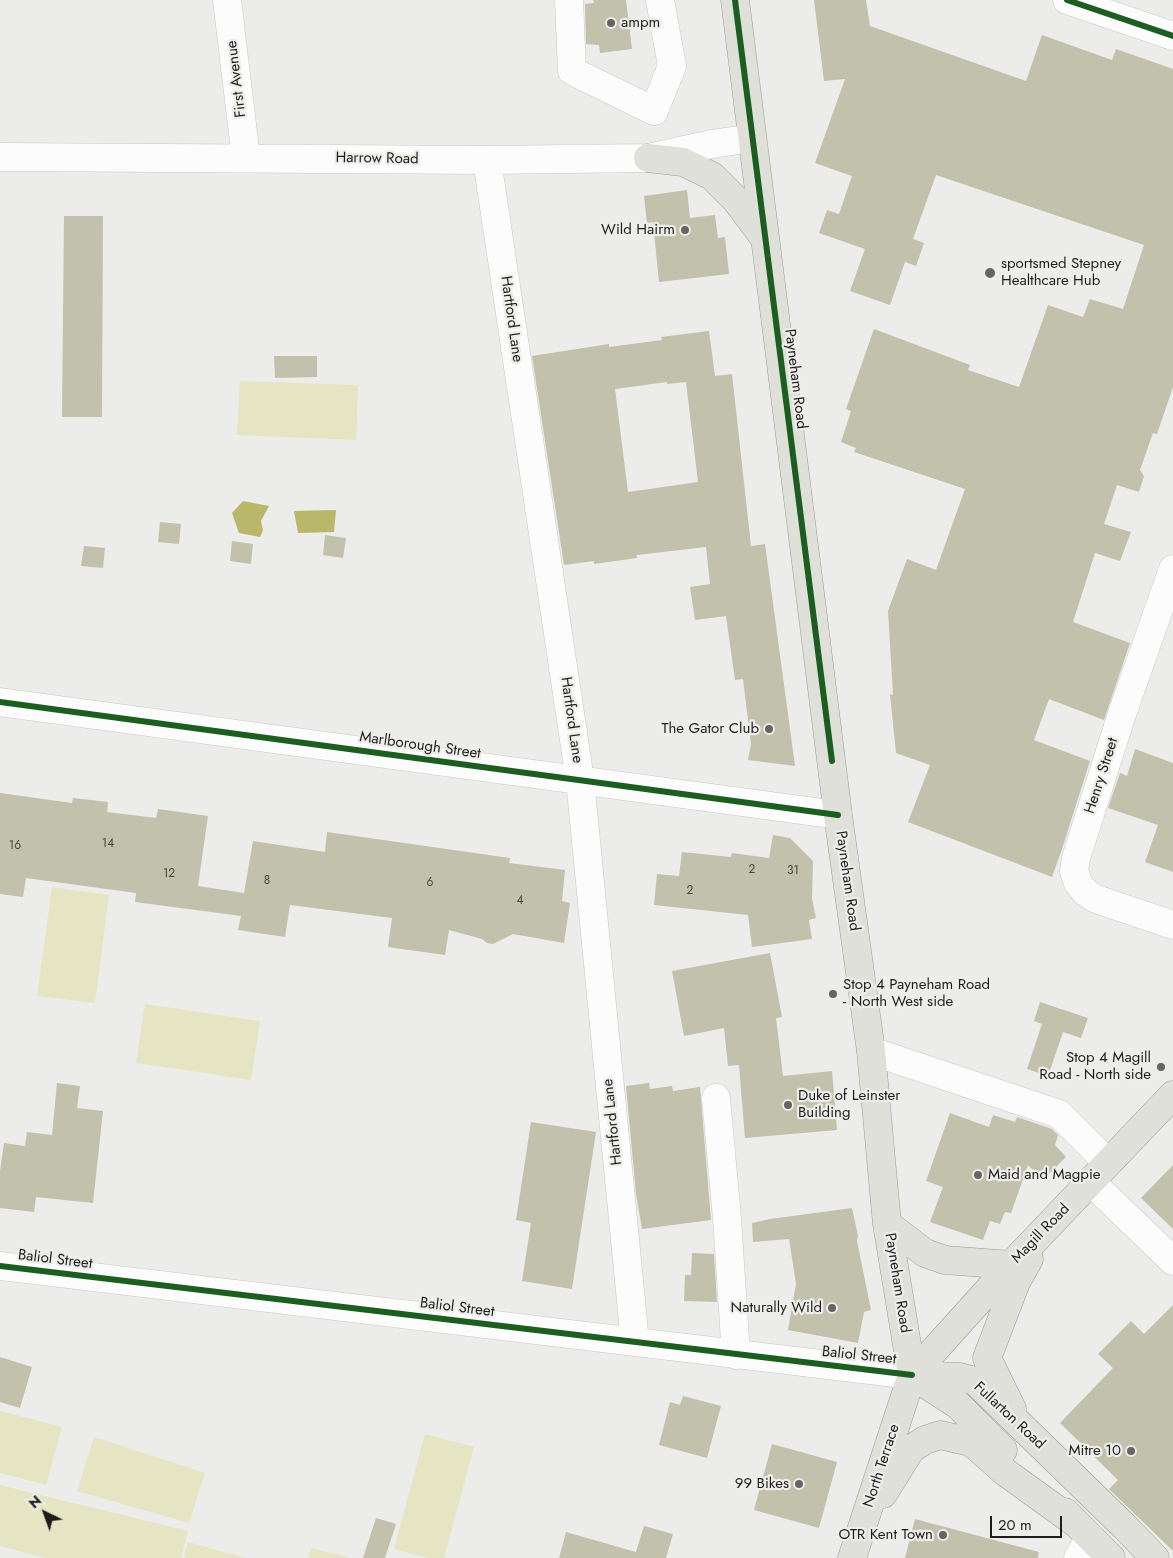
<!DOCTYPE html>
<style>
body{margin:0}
#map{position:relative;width:1173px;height:1558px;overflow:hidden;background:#ececea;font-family:Jost,sans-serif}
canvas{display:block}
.north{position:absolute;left:20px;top:1488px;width:50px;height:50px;-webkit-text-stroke:4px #edede9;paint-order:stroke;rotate:318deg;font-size:14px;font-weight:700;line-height:20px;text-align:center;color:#1d1d1c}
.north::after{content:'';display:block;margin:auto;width:18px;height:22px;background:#1d1d1c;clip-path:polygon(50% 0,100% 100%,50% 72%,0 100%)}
.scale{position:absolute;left:990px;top:1516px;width:72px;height:22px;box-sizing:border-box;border:2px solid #1d1d1c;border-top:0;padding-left:6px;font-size:15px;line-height:18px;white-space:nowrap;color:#1d1d1c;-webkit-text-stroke:4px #edede9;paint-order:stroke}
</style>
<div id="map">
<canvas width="1173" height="1558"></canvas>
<div class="north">N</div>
<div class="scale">20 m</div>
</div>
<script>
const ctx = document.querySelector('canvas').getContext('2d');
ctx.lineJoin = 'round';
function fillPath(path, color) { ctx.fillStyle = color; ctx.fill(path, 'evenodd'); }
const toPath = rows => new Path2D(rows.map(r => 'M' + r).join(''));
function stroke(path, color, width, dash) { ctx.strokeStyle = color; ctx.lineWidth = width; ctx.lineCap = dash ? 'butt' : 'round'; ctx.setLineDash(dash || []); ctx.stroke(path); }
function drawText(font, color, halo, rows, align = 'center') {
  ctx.font = font + ' Jost,sans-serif'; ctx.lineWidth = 4.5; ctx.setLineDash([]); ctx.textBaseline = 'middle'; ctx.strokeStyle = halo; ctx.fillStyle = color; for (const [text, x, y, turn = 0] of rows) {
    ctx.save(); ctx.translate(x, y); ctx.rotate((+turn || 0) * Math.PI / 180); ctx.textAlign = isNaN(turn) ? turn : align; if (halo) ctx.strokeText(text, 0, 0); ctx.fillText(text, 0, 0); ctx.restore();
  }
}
fillPath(toPath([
 [240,381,358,385,356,440,237,435],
 [52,887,109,895,95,1003,37,996],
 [145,1004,260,1021,251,1080,136,1063],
 [0,1411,62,1427,46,1485,0,1473],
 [425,1434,474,1447,444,1558,428,1558,394,1549],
 [94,1437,205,1473,189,1523,77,1491],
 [0,1485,188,1531,181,1558,46,1558,0,1546],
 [188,1542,246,1558,184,1558],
 [311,1548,351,1558,308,1558]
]), '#e5e5c4');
fillPath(toPath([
 [243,501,269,506,261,521,263,530,260,537,239,533,232,513],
 [336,510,334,532,298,533,294,511]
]), '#b9b769');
fillPath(toPath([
 [593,0,626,0,632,49,600,53,599,45,586,44,585,4,594,3],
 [814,0,866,0,870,26,1026,81,1042,35,1112,60,1116,49,1173,69,1173,387,1157,434,1153,433,1140,470,1144,476,1139,492,1117,485,1104,524,1131,532,1120,561,1095,553,1073,622,1130,643,1104,720,1049,699,1034,740,1090,761,1062,849,1052,877,908,822,930,765,896,753,890,694,893,695,888,611,907,559,936,570,965,489,854,452,856,448,841,442,851,411,846,409,874,329,970,365,968,370,1019,387,1048,305,1083,317,1090,299,1123,309,1144,245,936,175,913,239,924,243,916,266,905,262,890,305,850,291,865,249,819,233,827,210,839,214,852,176,815,163,845,79,824,81],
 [687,190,690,218,715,215,718,238,725,237,729,274,659,282,653,222,647,223,644,196],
 [64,216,103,216,102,417,62,417],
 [709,331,715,376,732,374,751,546,765,544,795,766,748,760,751,744,743,679,735,680,726,616,695,620,690,587,710,584,706,547,637,555,637,558,594,564,594,561,564,565,532,356,609,344,609,347,662,340,661,337],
 [667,382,667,384,686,382,698,482,628,492,615,389],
 [274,356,317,356,317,377,275,378],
 [160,522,181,524,179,544,158,542],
 [325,535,346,538,343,558,323,555],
 [232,541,253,544,251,564,230,561],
 [84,546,105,548,103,568,81,566],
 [1135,749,1173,763,1173,872,1145,862,1158,825,1108,808,1120,773,1127,776],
 [0,793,72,803,73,798,108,802,107,812,156,818,158,809,208,816,198,886,244,893,253,841,325,852,327,832,510,858,509,863,565,870,562,901,570,903,564,943,513,934,493,944,487,943,482,939,449,930,445,955,388,947,392,918,290,905,285,937,238,930,241,916,135,902,136,893,26,878,23,897,0,894],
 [773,835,790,838,813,861,812,899,816,918,809,920,812,939,752,947,748,915,654,905,657,874,679,876,682,852,731,857,732,853,769,858],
 [770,953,782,1017,776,1018,783,1076,832,1071,837,1130,745,1138,739,1065,728,1066,724,1028,684,1036,672,971],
 [1040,1002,1088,1018,1081,1038,1063,1032,1048,1076,1027,1069,1042,1024,1034,1021],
 [57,1083,80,1086,77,1108,103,1111,93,1203,36,1197,34,1212,0,1208,0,1171,4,1143,25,1146,27,1132,52,1135],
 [649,1083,650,1089,672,1086,673,1091,700,1087,711,1220,642,1229,636,1194,626,1086],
 [950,1113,989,1127,993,1115,1015,1122,1017,1117,1052,1129,1058,1135,1055,1145,1066,1157,1043,1180,1028,1165,1011,1213,1005,1212,1000,1224,990,1221,983,1240,930,1222,943,1187,926,1181],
 [531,1122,596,1132,572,1289,522,1281,531,1223,516,1220],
 [1173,1165,1173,1229,1141,1198],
 [852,1208,858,1236,857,1241,871,1310,864,1312,858,1343,788,1330,796,1284,789,1239,753,1242,752,1223,770,1219],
 [692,1253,714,1254,717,1302,684,1301,685,1275,691,1275],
 [1173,1305,1173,1551,1109,1489,1118,1480,1060,1423,1113,1368,1098,1354,1131,1321,1144,1334],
 [0,1357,32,1367,20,1408,0,1402],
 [683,1396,721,1406,707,1458,659,1445,670,1402,680,1405],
 [772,1444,837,1462,819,1528,754,1510],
 [376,1518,396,1524,385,1558,363,1558],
 [915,1519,1039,1552,1038,1558,905,1558],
 [644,1526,673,1534,666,1558,559,1558,566,1532,636,1552]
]), '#c2c1ab');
const minor = toPath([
 [227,0,246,158],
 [569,0,572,71,654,111,672,66,660,0],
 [1067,0,1173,36],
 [0,157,487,160,648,158,712,144,752,138],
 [487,160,580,780,635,1342],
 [1173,569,1122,714,1076,858,1074,871,1078,883,1085,892,1096,899,1173,925],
 [0,702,838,815],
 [871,1051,1059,1114,1108,1163],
 [716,1098,727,1218,736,1355],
 [1090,1181,1173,1261],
 [0,1266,912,1375],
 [1078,1558,1090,1537]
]);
const major = toPath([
 [735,0,838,815,871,1051,887,1224,912,1375],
 [648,158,683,162,712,176,736,200,763,236],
 [887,1224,925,1253,945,1260,1011,1265],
 [912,1375,960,1377,975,1381,1125,1527,1155,1558],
 [913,1376,958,1405,1003,1450],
 [1012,1409,987,1358,1016,1282,1029,1259],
 [883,1494,911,1449,925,1440,940,1435,971,1442,1005,1472,1077,1524],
 [1065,1512,1111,1558],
 [852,1558,912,1375,1011,1265,1173,1095]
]);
stroke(minor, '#c8c8c6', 29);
stroke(major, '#9a9a8e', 29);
stroke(minor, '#fcfcfc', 28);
stroke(major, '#e0e0da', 28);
stroke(toPath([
 [735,0,832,761],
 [1067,0,1173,36],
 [0,702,838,815],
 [0,1266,912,1375]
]), '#1b5e20', 6);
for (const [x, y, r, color] of [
 [611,23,5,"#656564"],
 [685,230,5,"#656564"],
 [990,273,6,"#656564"],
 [769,729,5,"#656564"],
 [833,994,5,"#656564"],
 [1161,1067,5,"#656564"],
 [788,1105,5,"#656564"],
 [978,1175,5,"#656564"],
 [832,1308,5,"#656564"],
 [1131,1451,5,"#656564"],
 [799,1484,5,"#656564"],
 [943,1535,5,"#656564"]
]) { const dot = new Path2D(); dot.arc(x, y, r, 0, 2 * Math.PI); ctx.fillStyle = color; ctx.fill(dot); stroke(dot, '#edede9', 2); }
drawText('12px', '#464640', null, [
 ["14",108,844],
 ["16",15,846],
 ["2",752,870],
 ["31",793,871],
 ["12",169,874],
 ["8",267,881],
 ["6",430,883],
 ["2",690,891],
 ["4",520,901]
]);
drawText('15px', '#1d1d1c', '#edede9', [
 ["ampm",621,23,"left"],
 ["Wild Hairm",675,230],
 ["sportsmed Stepney",1001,264,"left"],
 ["Healthcare Hub",1001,281,"left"],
 ["The Gator Club",759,729],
 ["Stop 4 Payneham Road",843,985,"left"],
 ["- North West side",843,1002,"left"],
 ["Stop 4 Magill",1151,1058],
 ["Road - North side",1151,1075],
 ["Duke of Leinster",798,1096,"left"],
 ["Building",798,1113,"left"],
 ["Maid and Magpie",988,1175,"left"],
 ["Naturally Wild",822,1308],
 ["Mitre 10",1121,1451],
 ["99 Bikes",789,1484],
 ["OTR Kent Town",933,1535]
], 'right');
drawText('15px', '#1d1d1c', '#edede9', [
 ["First Avenue",237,79,-97],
 ["Harrow Road",377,159,1],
 ["Hartford Lane",511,319,82],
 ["Payneham Road",795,379,83],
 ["Hartford Lane",571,720,82],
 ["Marlborough Street",420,746,8],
 ["Henry Street",1102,776,-72],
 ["Payneham Road",847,881,82],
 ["Hartford Lane",613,1122,-96],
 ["Magill Road",1041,1234,-46],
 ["Baliol Street",55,1260,7],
 ["Payneham Road",897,1283,81],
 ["Baliol Street",457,1308,7],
 ["Baliol Street",859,1356,6],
 ["Fullarton Road",1009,1416,43],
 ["North Terrace",882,1466,-72]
]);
</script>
